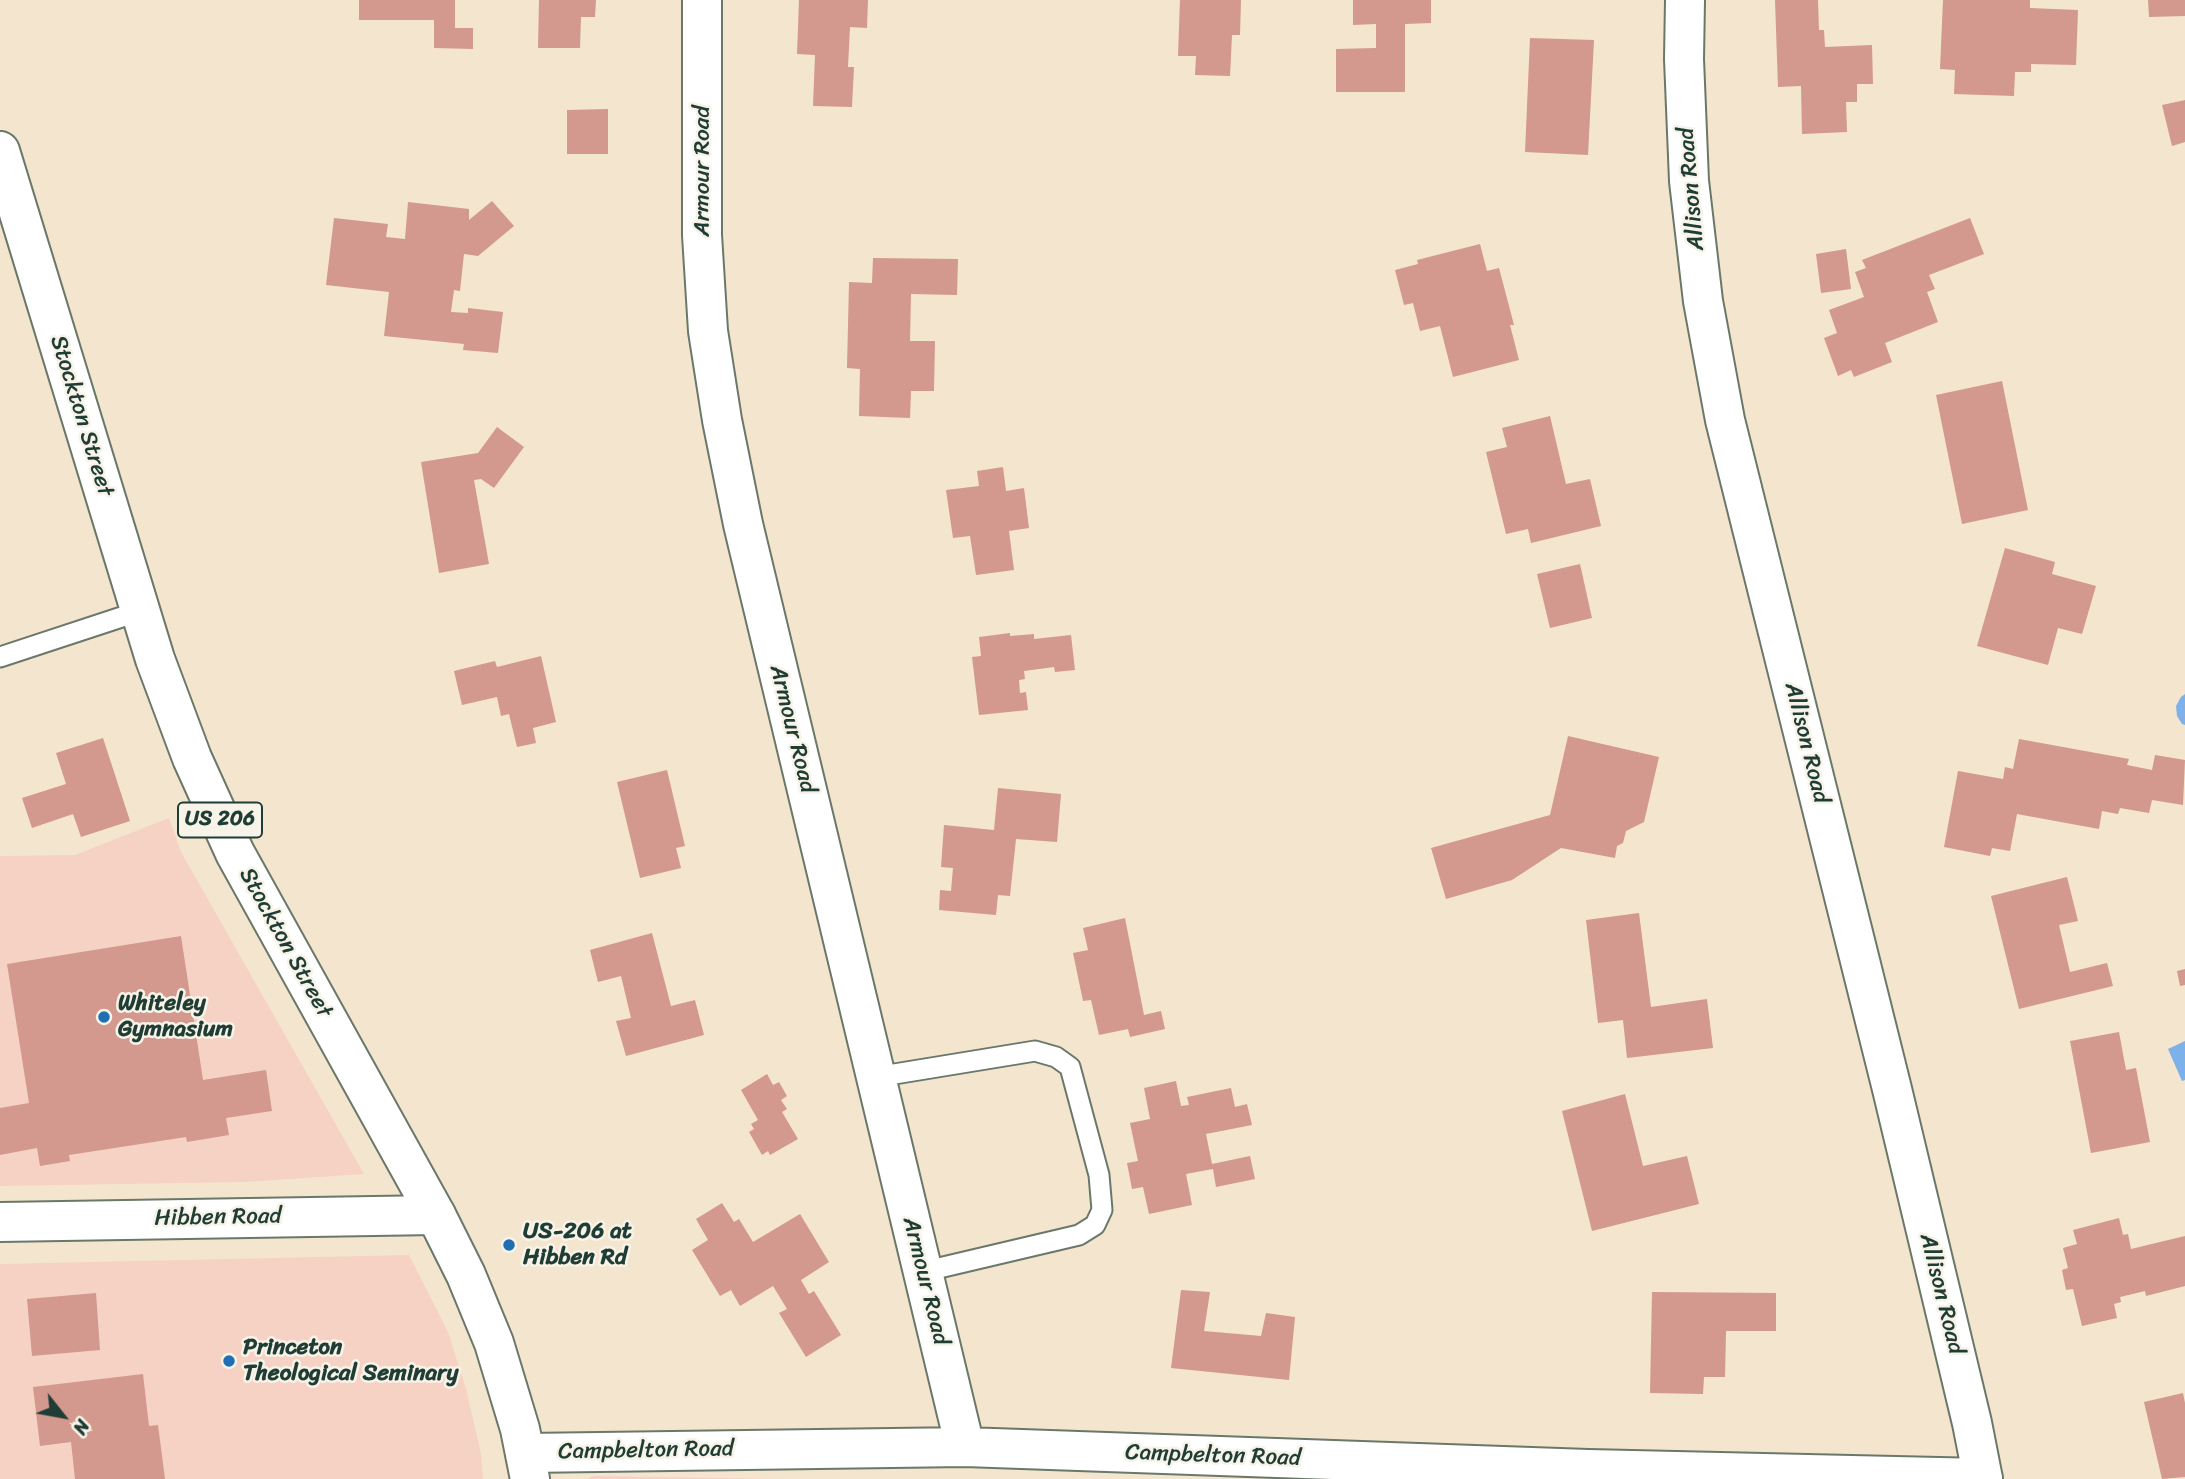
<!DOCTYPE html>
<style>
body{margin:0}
#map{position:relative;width:2185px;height:1479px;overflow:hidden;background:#f4e5ce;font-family:Sriracha,sans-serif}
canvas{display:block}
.north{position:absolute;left:28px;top:1381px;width:70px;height:70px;-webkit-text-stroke:5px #f7f3e8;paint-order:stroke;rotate:121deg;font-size:19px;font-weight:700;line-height:28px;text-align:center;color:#1f3d34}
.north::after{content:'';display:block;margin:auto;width:24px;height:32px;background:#1f3d34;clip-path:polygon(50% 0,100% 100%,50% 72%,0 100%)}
</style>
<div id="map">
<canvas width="2185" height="1479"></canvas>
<div class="north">N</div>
</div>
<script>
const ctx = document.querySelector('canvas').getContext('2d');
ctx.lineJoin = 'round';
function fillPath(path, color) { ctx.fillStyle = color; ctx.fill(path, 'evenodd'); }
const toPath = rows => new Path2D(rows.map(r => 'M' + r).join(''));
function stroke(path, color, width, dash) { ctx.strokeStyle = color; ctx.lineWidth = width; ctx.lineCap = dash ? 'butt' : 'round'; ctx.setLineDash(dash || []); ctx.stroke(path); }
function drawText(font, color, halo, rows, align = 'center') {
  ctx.font = font + ' Sriracha,sans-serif'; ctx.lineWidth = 5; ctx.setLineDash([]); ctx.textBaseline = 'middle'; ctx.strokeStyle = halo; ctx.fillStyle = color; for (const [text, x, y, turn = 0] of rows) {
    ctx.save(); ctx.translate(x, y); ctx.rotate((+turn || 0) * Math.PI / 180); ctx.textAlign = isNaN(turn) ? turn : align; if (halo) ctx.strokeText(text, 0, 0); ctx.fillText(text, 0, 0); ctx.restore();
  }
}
fillPath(toPath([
 [169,818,181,852,364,1174,246,1182,0,1186,0,856,75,855],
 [409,1255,448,1332,466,1389,481,1454,483,1479,0,1479,0,1264],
 [593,1476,787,1479,586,1479]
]), '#f6d2c4');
fillPath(toPath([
 [2185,694,2185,725,2182,724,2177,716,2176,706,2181,697],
 [2185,1041,2185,1080,2182,1081,2168,1049]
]), '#7cb1ea');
fillPath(toPath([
 [359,0,455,0,455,28,473,28,473,49,434,48,434,20,359,20],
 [539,0,596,0,595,17,581,17,580,48,538,48],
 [799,0,868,0,867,28,850,27,848,67,854,67,852,107,813,106,815,55,797,54],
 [1180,0,1241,0,1240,35,1232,35,1230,76,1195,75,1196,56,1178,56],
 [1353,0,1431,0,1431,23,1405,24,1405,92,1336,92,1336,49,1376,48,1376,24,1353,25],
 [1775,0,1818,0,1819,30,1824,30,1825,47,1872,45,1873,84,1857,84,1857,102,1846,102,1847,132,1802,134,1801,86,1778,87],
 [1943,0,2030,0,2030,8,2078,10,2076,65,2031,64,2031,72,2015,72,2014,96,1954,94,1955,70,1940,69],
 [2148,0,2185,0,2185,16,2149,17],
 [1530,38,1594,40,1588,155,1525,152],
 [2185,100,2185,142,2172,146,2162,105],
 [608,109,608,154,567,154,567,110],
 [492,201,514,226,478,256,464,254,460,291,454,290,451,312,468,313,468,308,503,312,498,353,463,350,464,344,384,336,389,292,326,285,334,218,388,224,386,237,405,239,408,202,469,209,469,220],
 [1970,218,1984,254,1929,275,1935,289,1927,292,1938,322,1885,343,1892,362,1854,377,1851,370,1838,376,1824,338,1837,333,1829,310,1864,297,1855,272,1866,268,1862,260],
 [1480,244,1487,271,1499,268,1514,325,1510,325,1519,360,1453,377,1440,326,1420,331,1413,303,1404,305,1395,270,1418,264,1417,260],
 [1846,249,1851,289,1821,293,1816,254],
 [873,258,958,259,957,295,911,294,910,341,935,341,934,391,911,391,910,418,859,416,860,369,847,368,849,282,872,283],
 [2002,381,2028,510,1962,524,1936,395],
 [1550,416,1566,484,1590,479,1601,526,1531,543,1528,529,1506,534,1486,452,1507,447,1502,428],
 [497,427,524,447,494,488,481,479,474,480,489,564,439,573,421,462,478,453],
 [1003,467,1006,491,1024,488,1029,528,1009,531,1014,570,976,575,970,536,953,538,946,490,979,486,977,471],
 [2005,548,2055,562,2052,574,2096,586,2082,634,2058,628,2048,665,1977,646],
 [1580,564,1592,618,1550,628,1537,574],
 [1010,633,1010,636,1034,634,1034,639,1071,635,1075,670,1055,672,1054,667,1024,671,1025,679,1019,680,1020,693,1026,692,1028,710,979,715,972,657,981,656,979,637],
 [541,656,556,722,533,728,536,743,517,747,509,714,501,716,497,697,462,705,454,671,495,661,497,667],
 [1568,736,1659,757,1644,822,1626,831,1623,843,1617,846,1615,858,1561,848,1512,880,1446,899,1431,848,1550,815],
 [103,738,130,821,81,837,73,814,32,828,22,798,66,784,56,753],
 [2019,739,2129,759,2127,765,2152,770,2155,755,2185,760,2183,805,2152,800,2149,813,2120,808,2118,814,2102,811,2099,829,2017,814,2010,851,1992,848,1990,856,1944,847,1958,771,2003,779,2005,767,2013,769],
 [667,770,685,846,676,848,681,868,640,878,617,782],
 [998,788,1061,794,1057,842,1016,839,1010,896,998,895,996,915,939,910,940,890,951,891,953,868,941,867,944,825,994,830],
 [2067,877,2078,921,2059,925,2070,972,2107,963,2113,986,2019,1009,1991,896],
 [1639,913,1651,1007,1707,999,1713,1048,1627,1058,1623,1020,1598,1023,1586,920],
 [1125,918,1144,1015,1161,1011,1165,1029,1130,1037,1128,1029,1099,1035,1091,1000,1083,1001,1073,953,1088,950,1083,928],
 [652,933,671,1006,695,1000,704,1035,626,1056,616,1021,631,1018,621,976,598,982,590,950],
 [181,936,203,1080,266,1070,272,1111,226,1118,229,1135,187,1142,186,1137,69,1155,70,1161,40,1166,37,1148,0,1155,0,1108,29,1103,7,964],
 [2185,969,2185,985,2180,986,2177,971],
 [2119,1032,2126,1070,2136,1068,2150,1142,2091,1153,2070,1041],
 [767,1074,773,1085,779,1082,787,1096,781,1100,787,1109,782,1112,798,1139,770,1155,768,1151,762,1155,749,1132,754,1129,751,1124,758,1120,741,1090],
 [1176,1081,1181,1106,1189,1105,1187,1097,1231,1088,1235,1107,1247,1104,1252,1125,1206,1134,1212,1164,1250,1156,1255,1179,1216,1187,1213,1169,1186,1174,1192,1205,1149,1214,1143,1187,1132,1189,1127,1163,1138,1161,1130,1123,1150,1119,1144,1088],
 [1625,1094,1643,1166,1687,1156,1699,1204,1592,1231,1562,1111],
 [722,1203,734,1222,739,1219,753,1242,800,1214,829,1262,801,1280,809,1294,814,1291,841,1335,806,1357,779,1313,787,1309,773,1286,740,1306,731,1290,720,1296,692,1250,708,1240,696,1219],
 [2119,1218,2123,1235,2128,1234,2131,1249,2185,1236,2185,1286,2146,1296,2145,1291,2120,1297,2121,1302,2114,1304,2117,1318,2082,1326,2073,1289,2066,1290,2062,1270,2068,1268,2063,1248,2077,1244,2073,1230],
 [1181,1290,1210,1292,1204,1331,1261,1336,1266,1313,1295,1317,1289,1380,1171,1368],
 [1652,1292,1776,1293,1776,1331,1726,1331,1725,1377,1704,1377,1703,1394,1650,1393],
 [96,1293,100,1350,32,1356,27,1299],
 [143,1374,149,1426,158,1425,165,1479,75,1479,71,1442,40,1446,33,1387],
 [2183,1393,2185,1403,2185,1477,2162,1479,2144,1402]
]), '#d3988e');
const lane = toPath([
 [0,657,140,611],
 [876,1077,1035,1051,1056,1057,1070,1067,1099,1175,1102,1210,1095,1225,1079,1235,922,1272]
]);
const street = toPath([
 [702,0,702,235,708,331,722,420,743,524,965,1447],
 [1685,0,1684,59,1689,181,1703,301,1725,420,1892,1089,1972,1423,1983,1479],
 [0,1222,436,1215],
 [526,1453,965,1447,1588,1469,1983,1478]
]);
const highway = toPath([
 [0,151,155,659,192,758,235,853,436,1215,466,1275,494,1343,520,1429,530,1479]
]);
stroke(lane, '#6a786a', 23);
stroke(street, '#6a786a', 42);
stroke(highway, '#6a786a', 42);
stroke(lane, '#fff', 19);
stroke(street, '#fff', 38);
stroke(highway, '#fff', 38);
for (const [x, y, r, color] of [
 [104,1017,7,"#1f6fb2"],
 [509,1245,7,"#1f6fb2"],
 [229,1361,7,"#1f6fb2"]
]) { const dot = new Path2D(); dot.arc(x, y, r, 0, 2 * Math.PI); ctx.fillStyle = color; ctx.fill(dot); stroke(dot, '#f7f3e8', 2.5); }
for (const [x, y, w] of [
 [220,820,84]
]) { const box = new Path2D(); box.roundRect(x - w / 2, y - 17.5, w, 35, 5); ctx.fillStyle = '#f7f3e8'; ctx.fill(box); stroke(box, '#1f3d34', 2); }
drawText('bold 21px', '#1f3d34', null, [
 ["US 206",220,820]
]);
drawText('23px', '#1f3d34', '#f7f3e8', [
 ["Armour Road",703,171,-90],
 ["Allison Road",1692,189,-95],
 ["Stockton Street",81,416,73],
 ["Armour Road",792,729,76],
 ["Allison Road",1806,743,76],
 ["Stockton Street",285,943,61],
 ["Hibben Road",218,1218,-1],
 ["Armour Road",925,1281,76],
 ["Allison Road",1941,1294,76],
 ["Campbelton Road",646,1451,-1],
 ["Campbelton Road",1213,1456,2]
]);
drawText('bold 23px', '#1f3d34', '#f7f3e8', [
 ["Whiteley",118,1004],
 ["Gymnasium",118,1030],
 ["US-206 at",523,1232],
 ["Hibben Rd",523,1258],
 ["Princeton",243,1348],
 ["Theological Seminary",243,1374]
], 'left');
</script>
